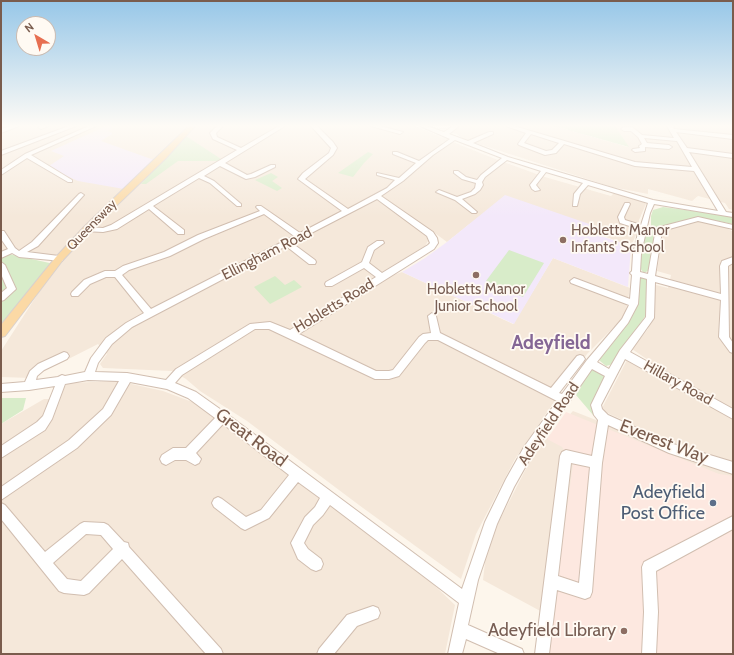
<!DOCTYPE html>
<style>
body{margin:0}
#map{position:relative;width:734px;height:655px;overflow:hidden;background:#fdf6ec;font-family:Cabin,sans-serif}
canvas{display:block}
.frame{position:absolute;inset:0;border:2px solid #7a5c4d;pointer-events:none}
.north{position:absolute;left:16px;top:16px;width:40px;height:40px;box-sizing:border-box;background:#fffaf3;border:1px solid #cabbb1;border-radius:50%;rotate:322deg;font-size:11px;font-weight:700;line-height:16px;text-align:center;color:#7a5c4d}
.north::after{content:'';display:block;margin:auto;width:14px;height:18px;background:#e76f51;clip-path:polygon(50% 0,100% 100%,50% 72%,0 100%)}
</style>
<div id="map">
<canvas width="734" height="655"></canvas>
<div class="frame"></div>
<div class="north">N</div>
</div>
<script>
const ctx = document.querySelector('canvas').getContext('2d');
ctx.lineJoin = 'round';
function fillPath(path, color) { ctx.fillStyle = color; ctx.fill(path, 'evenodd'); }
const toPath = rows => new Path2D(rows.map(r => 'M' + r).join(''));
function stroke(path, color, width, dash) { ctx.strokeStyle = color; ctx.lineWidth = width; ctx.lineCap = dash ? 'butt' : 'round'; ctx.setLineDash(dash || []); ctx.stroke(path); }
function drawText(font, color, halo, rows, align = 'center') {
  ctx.font = font + ' Cabin,sans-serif'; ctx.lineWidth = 3.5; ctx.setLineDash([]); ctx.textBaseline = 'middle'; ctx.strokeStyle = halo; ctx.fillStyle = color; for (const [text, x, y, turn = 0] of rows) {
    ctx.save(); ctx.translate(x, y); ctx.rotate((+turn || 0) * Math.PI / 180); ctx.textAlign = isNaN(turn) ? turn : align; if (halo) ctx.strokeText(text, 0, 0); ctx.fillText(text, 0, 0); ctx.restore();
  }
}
fillPath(toPath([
 [1,126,415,126,449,140,442,143,446,145,453,142,498,160,545,177,611,196,615,192,640,198,646,204,639,220,639,228,631,246,595,233,597,227,471,223,447,242,432,231,426,236,428,241,425,246,382,273,388,277,402,272,513,324,553,258,630,288,625,316,587,354,515,459,476,534,461,579,363,508,247,421,200,391,186,379,172,371,103,368,100,364,107,354,98,344,31,378,1,377,1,351,59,261,13,248,1,253],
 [456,126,554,126,628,147,615,126,733,126,733,210,729,209,725,203,698,196,692,201,648,189,648,194,612,187,463,139,457,134,449,132],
 [697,221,724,226,733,232,733,654,544,613,483,580,487,545,535,451,573,411,624,431,627,422,601,410,627,360,647,369,651,362,632,349,648,329,656,285,668,288,671,275,657,271,663,231],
 [118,381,163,391,195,403,429,578,433,584,455,605,445,654,1,654,1,424,44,399,52,399,68,383]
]), '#f5e8da');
fillPath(toPath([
 [566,412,719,474,733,476,733,654,547,654,573,464,562,447,547,439]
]), '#fde8e0');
fillPath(toPath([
 [106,126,111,126,112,129,108,131,112,133,112,134,101,141,154,160,124,189,78,181,58,172,49,166,64,156,51,151],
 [505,195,598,227,595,234,631,246,628,287,553,258,514,324,402,272,425,258,447,242]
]), '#f3e8fa');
fillPath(toPath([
 [554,126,615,126,629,147],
 [186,136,221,159,218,161,178,161,146,184,141,184],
 [368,152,373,154,364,163,353,177,338,173],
 [271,173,278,177,272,181,282,188,277,191,255,180],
 [663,207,733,216,733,224,697,217,658,228,654,232,653,241,654,242,653,242,651,249,652,250,650,255,652,256,649,270,646,272,643,272,640,268,640,262,644,240,651,227,651,216,653,210],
 [509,250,544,263,523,297,486,281],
 [9,254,54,264,1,329,1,257],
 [275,276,285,285,294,280,302,287,270,304,254,287],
 [640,276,647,278,649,306,646,315,613,364,606,366,600,361,599,356,637,304,639,293,639,278],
 [593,368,604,374,605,377,595,415,593,415,576,395,590,369],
 [1,398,26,398,23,410,1,424]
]), '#d8ecc9');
const minor = toPath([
 [11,126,19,126,1,133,1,129,11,126],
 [40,126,48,126,41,129,38,127,40,126],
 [69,126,76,126,1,155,1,151,69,126],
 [89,126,96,126,31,155,72,180,72,182,68,182,27,158,1,175,1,170,25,154,89,126],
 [217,126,223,126,216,133,217,137,241,148,279,126,285,126,225,163,247,175,251,174,271,165,275,165,275,167,255,177,246,179,220,166,204,176,214,181,241,204,241,206,237,206,210,183,199,178,153,206,184,230,184,234,178,234,149,209,117,229,103,232,84,231,83,229,87,227,103,228,111,225,237,150,213,139,210,133,217,126],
 [311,126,317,126,333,142,337,148,333,155,305,179,348,209,387,188,395,180,377,175,377,173,399,178,416,163,393,154,393,152,397,152,419,161,450,139,420,126,427,126,444,132,453,126,459,126,449,134,468,141,489,132,493,132,493,134,473,143,508,157,653,200,718,211,694,171,635,166,564,144,556,153,545,155,519,145,518,144,526,133,506,126,514,126,635,162,692,167,677,141,644,138,647,143,669,145,672,147,669,149,645,147,645,151,635,152,632,150,633,149,640,148,639,146,642,144,638,137,631,131,624,131,621,129,624,127,632,127,642,135,674,138,667,126,673,126,674,129,733,135,733,139,676,132,687,148,733,154,733,158,689,152,726,212,733,213,733,217,654,204,650,213,641,254,640,272,648,274,656,228,698,217,733,225,733,229,698,221,662,231,655,276,721,294,720,266,722,261,733,257,733,263,728,266,729,337,733,343,733,353,730,352,719,337,721,300,655,282,654,318,630,352,733,409,733,419,625,359,601,405,602,409,608,415,670,443,733,462,733,474,669,453,608,425,602,463,592,592,590,597,585,599,557,590,549,654,535,654,560,456,562,452,566,450,592,456,598,420,594,415,591,405,605,376,592,369,532,455,514,487,497,524,478,580,468,625,522,649,524,654,500,654,466,639,462,654,448,654,459,603,330,505,323,515,313,525,304,543,308,549,321,559,323,564,321,569,316,571,311,569,298,559,291,543,305,517,315,507,320,498,298,482,269,518,245,530,241,528,214,507,212,503,214,499,218,497,222,499,246,517,261,510,289,475,223,424,196,453,201,459,199,463,195,465,186,460,175,460,166,465,162,463,160,459,162,455,173,448,186,448,215,418,188,398,167,389,130,382,111,415,77,448,1,500,1,487,69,440,103,409,119,381,88,380,65,384,52,419,45,430,1,458,1,446,37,422,43,416,55,386,29,390,1,392,1,384,25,382,30,371,38,364,64,352,67,353,69,356,67,359,44,370,37,376,36,380,58,377,62,375,65,376,85,372,91,358,106,338,126,323,144,313,115,277,106,277,90,284,78,296,72,296,71,294,72,292,84,280,105,271,115,271,123,266,164,252,198,235,260,211,256,207,257,206,261,206,300,233,342,211,298,179,303,173,329,153,331,148,311,126],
 [531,134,559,143,552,150,546,151,524,143,531,134],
 [455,140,502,158,481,175,477,180,466,177,458,171,454,171,454,173,462,179,476,183,475,188,471,192,457,197,439,190,436,192,455,200,472,213,476,213,477,212,462,199,475,194,480,190,483,185,482,182,485,177,507,160,541,171,530,185,532,189,535,191,540,190,536,185,546,172,583,183,574,194,573,206,577,206,580,194,588,185,648,203,641,225,625,220,624,217,630,204,629,203,625,203,618,217,620,223,639,229,633,254,632,271,630,273,632,275,630,299,577,279,574,278,570,281,571,283,629,305,622,319,587,360,562,394,559,393,583,362,585,359,583,356,580,355,577,356,551,388,440,333,436,316,432,313,428,316,431,333,423,334,419,337,393,370,389,371,376,371,299,334,434,249,438,243,437,238,433,232,381,196,403,181,433,155,455,140],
 [377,199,427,236,430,243,428,245,382,273,369,263,374,250,384,243,383,241,377,241,368,247,362,262,326,282,325,284,326,286,332,286,364,268,376,277,290,330,270,322,250,324,176,369,166,380,127,373,95,372,98,363,112,344,132,327,286,246,309,264,315,264,316,262,315,260,292,243,377,199],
 [264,214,294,236,151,309,122,275,129,270,170,256,204,239,264,214],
 [640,277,647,279,646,317,620,350,609,369,597,362,628,323,638,304,640,277],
 [255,329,269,329,375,379,389,379,399,376,425,343,428,340,438,340,557,401,524,447,506,479,485,522,462,589,227,414,196,392,175,383,182,375,255,329],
 [571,463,590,467,579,583,558,576,571,463],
 [371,126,380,126,403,132,400,134,371,126],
 [81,193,84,195,83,196,38,246,27,252,59,256,63,259,62,261,19,257,12,253,1,258,1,252,8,249,1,239,1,231,4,231,15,248,19,251,32,242,79,194,81,193],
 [1,262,5,265,16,289,4,300,1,301,1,293,7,288,1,274,1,262],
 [1,503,5,505,45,552,80,524,84,522,104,523,108,525,124,542,128,543,129,547,221,649,223,654,206,654,122,559,89,593,84,595,64,593,59,591,1,519,1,503],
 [86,534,101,535,113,549,81,581,67,579,53,563,86,534],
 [733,516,733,529,656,571,658,612,656,654,642,654,644,612,642,567,644,562,733,516],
 [373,606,378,608,380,613,378,618,357,626,334,654,317,654,319,649,347,615,373,606]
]);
const major = toPath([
 [189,126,195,126,166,158,90,231,62,261,5,336,1,337,1,325,56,257,84,227,189,126]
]);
stroke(minor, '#d1beb0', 2);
stroke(major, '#dad1cd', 2);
fillPath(minor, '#fff');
fillPath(major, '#fbd9a5');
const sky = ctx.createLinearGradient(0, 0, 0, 217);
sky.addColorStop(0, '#97c7e8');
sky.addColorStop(0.58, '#fefbf6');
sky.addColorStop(1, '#fefbf600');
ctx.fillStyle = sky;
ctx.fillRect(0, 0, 734, 217);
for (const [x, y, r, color] of [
 [563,240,4,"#8d6e63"],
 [476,275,4,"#8d6e63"],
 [713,503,4,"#5c6f8a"],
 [624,631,4,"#8d6e63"]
]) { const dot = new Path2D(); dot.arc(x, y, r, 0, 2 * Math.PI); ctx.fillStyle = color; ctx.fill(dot); stroke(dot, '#fffaf3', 1.5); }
drawText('13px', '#7a5c4d', '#fffaf3', [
 ["Queensway",92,225,-46]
]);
drawText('15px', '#785e54', '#fffaf3', [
 ["Hobletts Manor",571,231],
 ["Infants' School",571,248],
 ["Hobletts Manor",476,290,"center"],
 ["Junior School",476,307,"center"]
], 'left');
drawText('15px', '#7a5c4d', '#fffaf3', [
 ["Ellingham Road",267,254,-27],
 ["Hobletts Road",334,306,-31],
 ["Hillary Road",678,383,29],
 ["Adeyfield Road",549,424,-56]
]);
drawText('18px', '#7a5c4d', '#fffaf3', [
 ["Great Road",251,438,37],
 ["Everest Way",664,442,21]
]);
drawText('18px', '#4e5e75', '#fffaf3', [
 ["Adeyfield",705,493],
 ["Post Office",705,514]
], 'right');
drawText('18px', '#785e54', '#fffaf3', [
 ["Adeyfield Library",616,631]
], 'right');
drawText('bold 19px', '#846695', '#fffaf3', [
 ["Adeyfield",551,343]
]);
</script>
